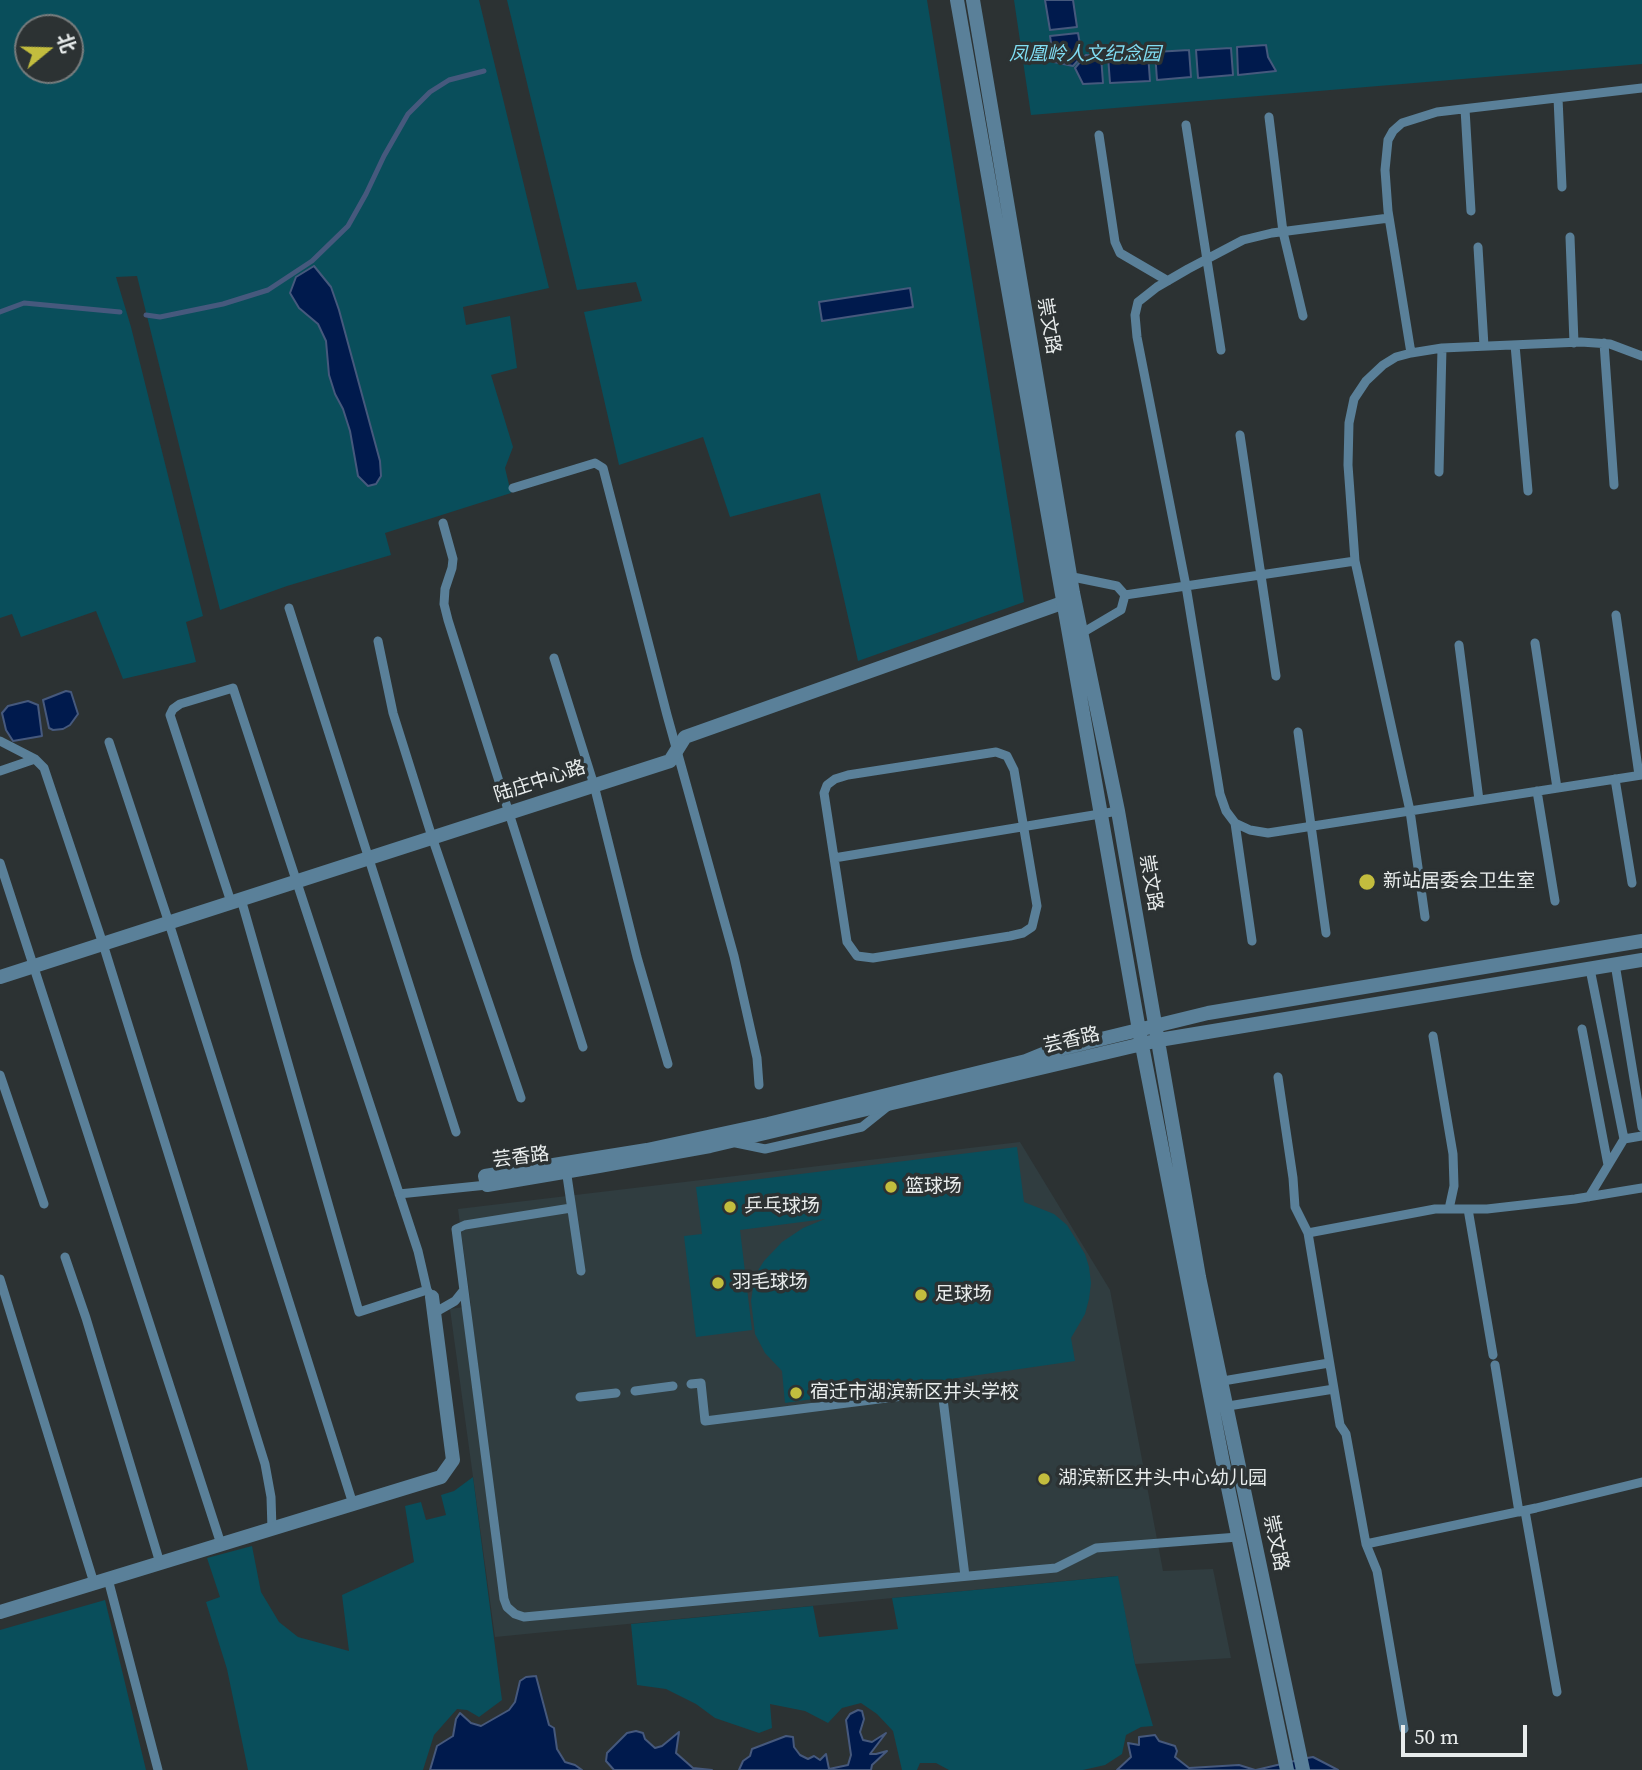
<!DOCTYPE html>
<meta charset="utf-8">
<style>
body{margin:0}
#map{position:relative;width:1642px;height:1770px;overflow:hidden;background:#2c3233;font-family:"Source Serif 4","Noto Sans SC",serif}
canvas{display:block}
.north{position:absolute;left:14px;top:14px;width:70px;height:70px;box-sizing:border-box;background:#2c3233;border:2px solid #777c7d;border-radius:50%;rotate:71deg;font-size:19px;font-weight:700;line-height:28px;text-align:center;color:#e8ecec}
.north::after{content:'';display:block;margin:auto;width:24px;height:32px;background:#c3bd3e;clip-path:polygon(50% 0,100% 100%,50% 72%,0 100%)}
.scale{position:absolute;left:1401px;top:1725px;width:126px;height:32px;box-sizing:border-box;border:4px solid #e8ecec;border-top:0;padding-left:9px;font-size:21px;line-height:24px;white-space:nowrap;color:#e8ecec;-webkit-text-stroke:5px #2c3233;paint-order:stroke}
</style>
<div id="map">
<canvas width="1642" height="1770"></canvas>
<div class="north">北</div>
<div class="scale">50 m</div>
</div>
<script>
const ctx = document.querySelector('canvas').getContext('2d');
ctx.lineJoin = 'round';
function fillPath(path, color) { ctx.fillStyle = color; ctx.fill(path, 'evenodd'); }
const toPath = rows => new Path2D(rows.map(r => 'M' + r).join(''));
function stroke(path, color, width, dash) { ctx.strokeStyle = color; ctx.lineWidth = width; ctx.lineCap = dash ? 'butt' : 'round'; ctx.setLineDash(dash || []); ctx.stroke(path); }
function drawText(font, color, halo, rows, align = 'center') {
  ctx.font = font + ' "Source Serif 4","Noto Sans SC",serif'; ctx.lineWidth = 7; ctx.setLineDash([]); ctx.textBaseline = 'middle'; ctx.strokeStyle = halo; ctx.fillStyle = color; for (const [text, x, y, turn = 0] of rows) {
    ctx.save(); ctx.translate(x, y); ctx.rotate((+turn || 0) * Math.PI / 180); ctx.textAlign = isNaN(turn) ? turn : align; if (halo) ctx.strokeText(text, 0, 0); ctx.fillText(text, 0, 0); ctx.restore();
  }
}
fillPath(toPath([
 [1020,1142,1110,1290,1163,1571,1213,1569,1231,1658,1135,1664,1117,1576,495,1637,450,1309,471,1306,458,1209]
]), '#303d40');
fillPath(toPath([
 [0,0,479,0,549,288,463,307,466,325,510,316,517,368,491,375,513,447,505,468,511,493,385,533,391,555,287,586,220,610,137,276,116,277,131,327,203,616,186,622,196,662,123,679,96,611,21,637,12,614,0,618],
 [28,28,70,28,70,70,28,70],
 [507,0,927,0,1024,602,858,661,820,493,730,517,703,437,619,465,584,312,642,301,636,282,577,290],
 [1014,0,1642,0,1642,64,1031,115],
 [1017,1147,1024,1202,1054,1214,1067,1225,1085,1254,1089,1267,1091,1283,1089,1299,1085,1314,1071,1338,1075,1361,785,1403,782,1371,765,1353,755,1334,751,1301,753,1288,757,1272,764,1261,782,1242,803,1228,825,1219,740,1230,752,1330,696,1337,684,1236,702,1234,696,1187],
 [473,1477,502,1700,479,1717,467,1710,457,1709,434,1735,423,1770,248,1770,227,1669,206,1602,220,1597,207,1558,252,1546,261,1592,279,1622,298,1637,349,1651,342,1595,414,1562,405,1506,421,1502,426,1520,446,1515,441,1495,454,1491],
 [1118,1576,1135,1664,1153,1726,1141,1727,1126,1735,1122,1754,1105,1765,1083,1770,949,1770,936,1763,920,1763,917,1770,902,1770,893,1731,877,1714,861,1703,842,1708,828,1723,805,1711,770,1704,772,1728,759,1733,715,1718,696,1704,666,1689,637,1685,631,1624,813,1606,819,1637,898,1629,892,1598],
 [105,1600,146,1770,0,1770,0,1630]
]), '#094e5b');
const water = toPath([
 [1045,0,1073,0,1077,27,1050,30,1045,0],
 [1078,33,1082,56,1073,66,1054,62,1050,36,1078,33],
 [1266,45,1268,57,1276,71,1238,75,1237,47,1266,45],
 [1231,48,1233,75,1198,78,1196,50,1231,48],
 [1189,50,1191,77,1157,80,1155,52,1189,50],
 [1148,53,1150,81,1110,83,1108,56,1148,53],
 [1086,55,1101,56,1103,83,1083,84,1075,68,1086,55],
 [314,266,331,287,339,310,380,461,381,476,376,484,368,486,358,476,350,431,343,409,335,394,329,375,326,341,318,324,299,308,290,293,296,277,314,266],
 [910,288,913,307,822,321,819,302,910,288],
 [66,691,71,692,78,714,70,725,63,729,53,730,49,728,43,700,66,691],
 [28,701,38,705,42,736,13,741,6,730,2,713,8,706,28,701],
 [536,1676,549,1725,554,1728,557,1749,565,1762,575,1765,582,1770,430,1770,437,1746,453,1736,456,1719,460,1713,471,1723,481,1726,509,1710,515,1702,520,1681,526,1677,536,1676],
 [858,1710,862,1711,864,1719,860,1732,863,1740,872,1742,886,1733,870,1754,876,1754,887,1751,872,1765,871,1770,739,1770,743,1761,750,1756,752,1749,786,1736,793,1737,794,1747,800,1755,808,1759,814,1756,820,1760,826,1754,829,1769,848,1765,851,1755,846,1720,850,1714,858,1710],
 [636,1731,643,1733,645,1739,655,1748,662,1746,679,1732,676,1753,693,1768,712,1770,614,1770,606,1761,607,1753,627,1733,636,1731],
 [1155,1735,1159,1741,1175,1746,1177,1751,1175,1757,1189,1768,1239,1765,1255,1770,1117,1770,1131,1757,1128,1743,1139,1745,1139,1737,1155,1735],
 [1313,1757,1338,1770,1256,1770,1307,1758,1313,1757]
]);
fillPath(water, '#001a4d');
stroke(water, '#46597d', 2);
stroke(toPath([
 [0,312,24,303,120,312],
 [146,315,160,317,223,304,268,290,312,261,348,226,366,194,384,156,408,114,430,92,449,80,484,71]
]), '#46597d', 5);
stroke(toPath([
 [1558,98,1562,187],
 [1465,109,1471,211],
 [1269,117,1283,232,1303,316],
 [1186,125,1221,350],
 [1099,135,1115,242,1120,253,1168,281],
 [1389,218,1272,233,1243,240,1188,269,1157,287,1138,302,1135,315,1137,337,1186,586,1220,794,1226,811,1235,823,1250,830,1268,833,1642,775],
 [1570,237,1574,343],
 [1478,247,1484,346],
 [1604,343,1614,485],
 [1515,345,1528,491],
 [1411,353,1388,211,1385,170,1388,140,1393,131,1402,123,1437,112,1642,88],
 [1240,435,1276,676],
 [1439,472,1442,348],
 [513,488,595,463,603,468,667,715,734,956,757,1058,759,1085],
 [443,523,453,559,452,568,445,589,444,604,448,620,583,1047],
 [1068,576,1117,586,1125,595,1121,610,1077,636],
 [1125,595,1355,561],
 [289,608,456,1132],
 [1616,615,1639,775],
 [378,641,393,713,432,837,521,1098],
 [1535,643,1557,788],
 [1459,645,1479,800],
 [554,658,594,785,637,957,668,1064],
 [1298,732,1326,933],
 [0,741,35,759,44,768,103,944,265,1464,271,1497,272,1529],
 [109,742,169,923,353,1504],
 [996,752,1007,756,1014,770,1037,906,1032,927,1023,933,1010,936,873,958,857,956,847,942,824,793,827,785,835,779,848,775,996,752],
 [0,771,35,759],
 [1615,779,1632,883],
 [1537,791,1555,901],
 [1235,823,1252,941],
 [834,858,1118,811],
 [0,863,221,1544],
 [241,899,359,1312,427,1290,429,1293],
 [231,902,170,715,173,709,180,704,233,688,418,1251,427,1290],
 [1425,917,1410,811,1355,561,1348,465,1349,423,1354,399,1366,381,1383,365,1396,357,1411,353,1442,348,1581,342,1610,344,1642,356],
 [1615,964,1642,1127],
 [1582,1029,1608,1165],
 [1433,1036,1453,1154,1454,1186,1449,1209],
 [0,1075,44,1204],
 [1278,1077,1293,1178,1295,1207,1308,1233],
 [1624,1139,1642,1136],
 [736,1143,765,1149,862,1127,887,1107],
 [566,1169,581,1271],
 [399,1194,487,1185],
 [1589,1197,1624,1139,1590,969],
 [571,1208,465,1225,456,1229,504,1599,507,1607,515,1614,524,1617,1056,1568,1096,1548,1238,1537],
 [1468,1209,1493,1355],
 [65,1257,86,1318,160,1563],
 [0,1279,94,1583],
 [434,1313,455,1301,463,1291],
 [1495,1365,1519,1512],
 [1217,1382,1329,1363],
 [691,1384,701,1383,705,1421,942,1391,965,1576],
 [635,1391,673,1386],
 [580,1397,616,1393],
 [1222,1407,1334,1389],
 [1525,1511,1557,1692],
 [1366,1544,1536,1508,1642,1482],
 [108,1579,158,1770],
 [1404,1729,1377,1571,1366,1544,1346,1434,1340,1425,1308,1233,1435,1209,1487,1209,1575,1199,1642,1188]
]), '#5a8099', 9);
stroke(toPath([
 [0,977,670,761,685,737,1062,603,1070,596],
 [0,1612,441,1477,453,1460,432,1297]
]), '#5a8099', 14);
stroke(toPath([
 [957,0,1139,1030,1226,1478,1287,1770],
 [973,0,1073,593,1118,811,1199,1277,1303,1770],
 [1642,941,1208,1013,1048,1052,1026,1061,768,1124,647,1150,485,1176,487,1185,599,1166,710,1146,1159,1040,1642,960]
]), '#5a8099', 14);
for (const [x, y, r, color] of [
 [1367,882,9,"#c3bd3e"],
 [891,1187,7,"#c3bd3e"],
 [730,1207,7,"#c3bd3e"],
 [718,1283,7,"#c3bd3e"],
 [921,1295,7,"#c3bd3e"],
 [796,1393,7,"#c3bd3e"],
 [1044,1479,7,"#c3bd3e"]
]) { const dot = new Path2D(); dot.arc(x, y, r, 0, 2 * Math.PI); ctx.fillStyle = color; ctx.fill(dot); stroke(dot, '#2c3233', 2.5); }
drawText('italic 19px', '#80ddf3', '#2c3233', [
 ["凤凰岭人文纪念园",1085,55]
]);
drawText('19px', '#e8ecec', '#2c3233', [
 ["崇文路",1048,326,80],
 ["陆庄中心路",540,782,-18],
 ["崇文路",1150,883,80],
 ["芸香路",1072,1041,-13],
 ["芸香路",521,1158,-7],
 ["崇文路",1275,1543,78]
]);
drawText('19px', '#e8ecec', '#2c3233', [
 ["新站居委会卫生室",1383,882],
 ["篮球场",905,1187],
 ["乒乓球场",744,1207],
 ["羽毛球场",732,1283],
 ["足球场",935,1295],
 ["宿迁市湖滨新区井头学校",810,1393],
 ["湖滨新区井头中心幼儿园",1058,1479]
], 'left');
</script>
